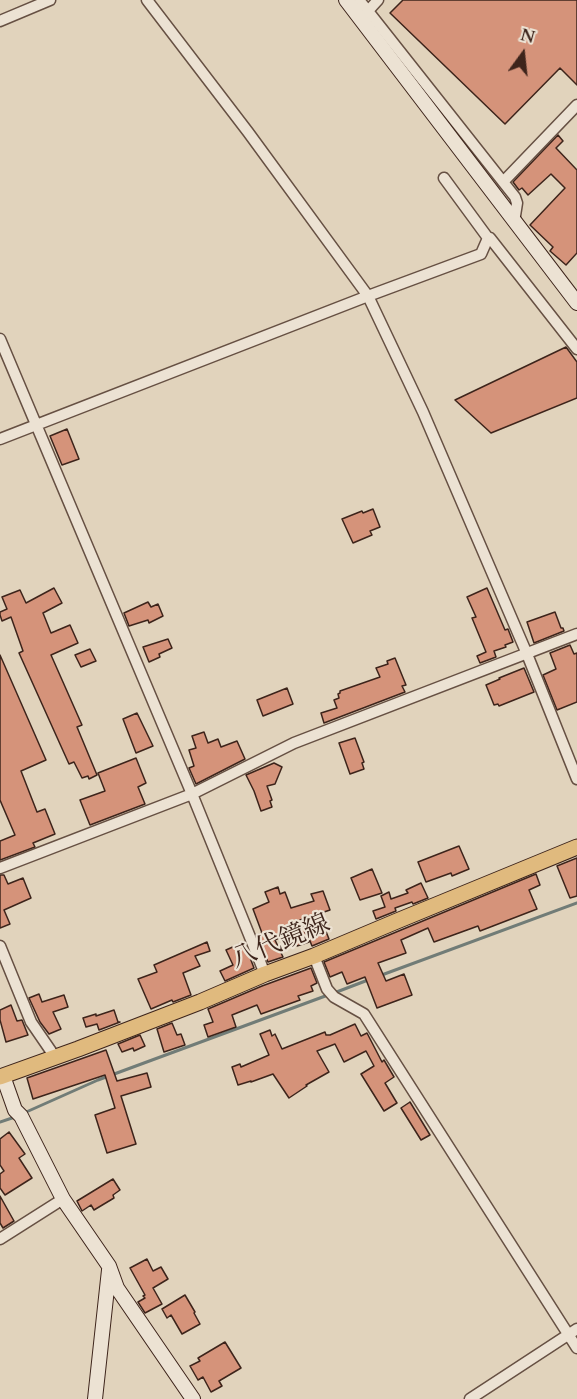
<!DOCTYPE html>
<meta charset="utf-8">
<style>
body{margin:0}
#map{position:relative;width:577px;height:1399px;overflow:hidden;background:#e1d3bc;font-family:Cardo,serif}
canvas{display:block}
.north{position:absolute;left:493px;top:24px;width:60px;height:60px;-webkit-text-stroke:4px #ece2d3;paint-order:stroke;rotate:15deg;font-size:16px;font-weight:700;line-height:24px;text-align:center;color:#3d241b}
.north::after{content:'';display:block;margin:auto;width:21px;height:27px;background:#3d241b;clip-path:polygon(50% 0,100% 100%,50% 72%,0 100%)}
</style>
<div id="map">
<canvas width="577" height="1399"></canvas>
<div class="north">N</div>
</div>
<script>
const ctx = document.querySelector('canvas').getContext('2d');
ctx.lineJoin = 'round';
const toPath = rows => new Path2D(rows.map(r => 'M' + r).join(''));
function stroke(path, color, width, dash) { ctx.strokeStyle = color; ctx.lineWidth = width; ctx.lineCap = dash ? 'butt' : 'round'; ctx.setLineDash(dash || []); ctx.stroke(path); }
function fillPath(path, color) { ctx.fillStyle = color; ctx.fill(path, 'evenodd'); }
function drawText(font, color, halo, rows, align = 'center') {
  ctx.font = font + ' Cardo,"Noto Serif JP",serif'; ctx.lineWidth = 4.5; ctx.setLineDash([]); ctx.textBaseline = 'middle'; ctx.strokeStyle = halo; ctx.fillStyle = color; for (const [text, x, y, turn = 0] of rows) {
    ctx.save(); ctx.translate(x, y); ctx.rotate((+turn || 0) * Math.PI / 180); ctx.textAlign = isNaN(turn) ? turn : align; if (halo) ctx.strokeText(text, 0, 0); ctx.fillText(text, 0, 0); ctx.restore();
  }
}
stroke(toPath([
 [379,976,577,903],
 [334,993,368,980],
 [24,1113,98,1080,328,995],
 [0,1122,15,1117]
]), '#717c77', 3);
const building = toPath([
 [403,0,577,0,577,85,560,68,505,124,390,13,403,0],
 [558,135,563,141,556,148,577,170,577,253,566,265,550,251,553,247,530,225,565,188,551,174,528,195,522,188,519,190,513,182,558,135],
 [566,347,577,362,577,398,491,433,455,400,566,347],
 [67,429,79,459,62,465,50,436,67,429],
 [373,509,380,527,370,531,372,535,353,543,342,519,362,511,363,513,373,509],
 [54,588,62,603,43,613,51,633,70,625,78,643,51,655,82,725,77,727,97,775,89,779,88,776,82,778,74,762,69,764,19,653,23,651,11,617,2,621,0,615,0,612,7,609,2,597,20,590,26,603,54,588],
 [487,588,505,630,508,629,513,642,505,645,506,647,494,651,496,657,480,663,477,656,486,652,472,618,476,617,467,597,487,588],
 [148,602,151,607,158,604,163,616,149,623,148,620,129,626,124,613,148,602],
 [555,612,561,628,563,628,564,631,534,643,527,622,555,612],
 [168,639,172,648,159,654,160,657,149,662,143,647,168,639],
 [570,645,574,654,577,653,577,702,557,710,543,675,556,669,550,653,570,645],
 [90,649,96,661,81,667,75,655,90,649],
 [0,655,46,760,21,771,37,812,45,809,55,834,33,843,35,847,0,860,0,841,15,835,0,800,0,655],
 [395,658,406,685,402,686,405,692,324,723,321,713,337,708,334,700,339,698,338,694,340,693,340,691,380,677,376,668,388,664,387,661,395,658],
 [524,668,534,692,499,706,498,704,494,705,486,685,500,679,499,678,524,668],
 [287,688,293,704,263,716,257,700,287,688],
 [137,713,153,746,136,753,123,719,137,713],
 [204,732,208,743,218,739,221,747,237,741,245,759,196,784,189,768,194,766,189,750,196,748,192,736,204,732],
 [355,738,364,762,362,763,364,769,350,774,339,743,355,738],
 [136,758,146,783,138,787,145,804,90,825,80,800,105,791,98,773,136,758],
 [274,763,282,767,275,784,267,786,272,800,270,801,272,807,261,811,254,791,246,775,274,763],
 [459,846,469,869,452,876,451,873,426,882,418,862,459,846],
 [577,858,577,896,570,898,557,866,577,858],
 [372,869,382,893,360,900,351,878,372,869],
 [536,874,540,885,529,890,537,909,480,931,478,926,434,942,428,928,401,940,406,953,378,963,386,981,404,974,412,995,377,1008,365,977,347,984,342,972,330,977,324,962,536,874],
 [0,875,4,875,8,884,23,878,31,898,4,910,10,924,0,928,0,875],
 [421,883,428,898,413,904,412,902,395,908,396,911,376,919,373,911,385,907,381,896,389,892,391,899,408,893,406,890,421,883],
 [278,887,280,894,285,892,291,908,314,901,311,894,323,891,330,910,300,920,309,942,297,946,291,932,275,940,283,957,268,962,257,935,262,933,253,909,269,902,265,892,278,887],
 [325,929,329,939,312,946,308,936,325,929],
 [207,942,210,951,195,956,200,966,183,973,191,995,173,1002,172,1000,151,1009,138,979,157,972,154,965,207,942],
 [244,942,254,968,225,981,220,971,233,965,226,950,244,942],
 [311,968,317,983,311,986,313,991,298,996,300,1000,261,1014,257,1005,232,1015,236,1027,208,1037,204,1025,213,1022,208,1009,262,986,311,968],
 [39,994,42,1002,64,995,68,1007,53,1012,61,1029,49,1034,40,1022,29,998,39,994],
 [11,1005,17,1021,22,1020,28,1035,6,1042,0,1020,0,1010,11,1005],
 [114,1010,118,1022,120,1022,99,1030,97,1024,86,1027,83,1018,96,1014,96,1016,114,1010],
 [172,1023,177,1035,181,1034,185,1045,164,1052,157,1029,172,1023],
 [355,1024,361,1036,367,1033,382,1062,384,1060,394,1077,385,1083,397,1103,384,1111,361,1074,374,1066,366,1051,344,1062,335,1044,317,1051,329,1072,306,1085,307,1086,289,1098,273,1074,251,1082,251,1081,238,1085,232,1067,240,1064,241,1067,269,1055,260,1034,270,1030,272,1036,275,1034,282,1049,325,1032,326,1035,330,1035,355,1024],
 [140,1035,145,1046,134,1051,133,1048,122,1052,118,1044,140,1035],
 [106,1050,117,1081,147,1073,151,1087,121,1096,136,1144,107,1153,95,1115,115,1108,105,1075,33,1099,27,1078,106,1050],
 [410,1102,430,1135,421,1140,401,1108,410,1102],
 [9,1132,25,1154,19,1158,32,1178,5,1195,0,1188,0,1174,4,1171,0,1165,0,1139,9,1132],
 [113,1179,120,1190,113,1195,114,1198,94,1210,91,1205,82,1211,77,1201,113,1179],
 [0,1196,14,1221,3,1228,0,1223,0,1196],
 [147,1259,153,1271,161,1267,168,1279,153,1288,162,1304,145,1313,138,1302,145,1298,143,1296,145,1295,130,1268,147,1259],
 [185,1295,195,1312,194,1313,200,1324,182,1334,171,1315,167,1318,162,1309,185,1295],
 [225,1342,241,1368,219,1381,222,1386,211,1392,203,1377,198,1380,190,1366,200,1361,198,1358,225,1342]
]);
fillPath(building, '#d5937a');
stroke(building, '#3d241b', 1.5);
const street = toPath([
 [147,0,248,132,368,296,423,412,527,654,577,779],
 [359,0,368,11],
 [378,0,368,11,515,197,517,203,514,222],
 [0,21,50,0],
 [503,182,577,105],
 [490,238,577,349],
 [0,339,192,794,265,974],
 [0,439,368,296,481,254,488,238,444,178],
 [0,868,192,794,294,743,577,634],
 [0,946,31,1022,55,1057],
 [314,956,327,989,334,997,364,1014,577,1348],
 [0,1239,63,1199],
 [470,1399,577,1329]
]);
const secondary = toPath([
 [346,0,577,303],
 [3,1076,15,1110,21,1116,63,1199,109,1266,117,1288,193,1399],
 [95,1399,109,1270]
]);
const primary = toPath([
 [0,1077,78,1049,200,1002,265,974,314,956,397,921,577,847]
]);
stroke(street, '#665043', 13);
stroke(secondary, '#3d241b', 16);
stroke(primary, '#3d241b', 17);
stroke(street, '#ece2d3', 10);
stroke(secondary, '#ece2d3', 14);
stroke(primary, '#e0ba7e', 15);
drawText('26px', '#3d241b', '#ece2d3', [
 ["八代鏡線",281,943,-22]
]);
</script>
